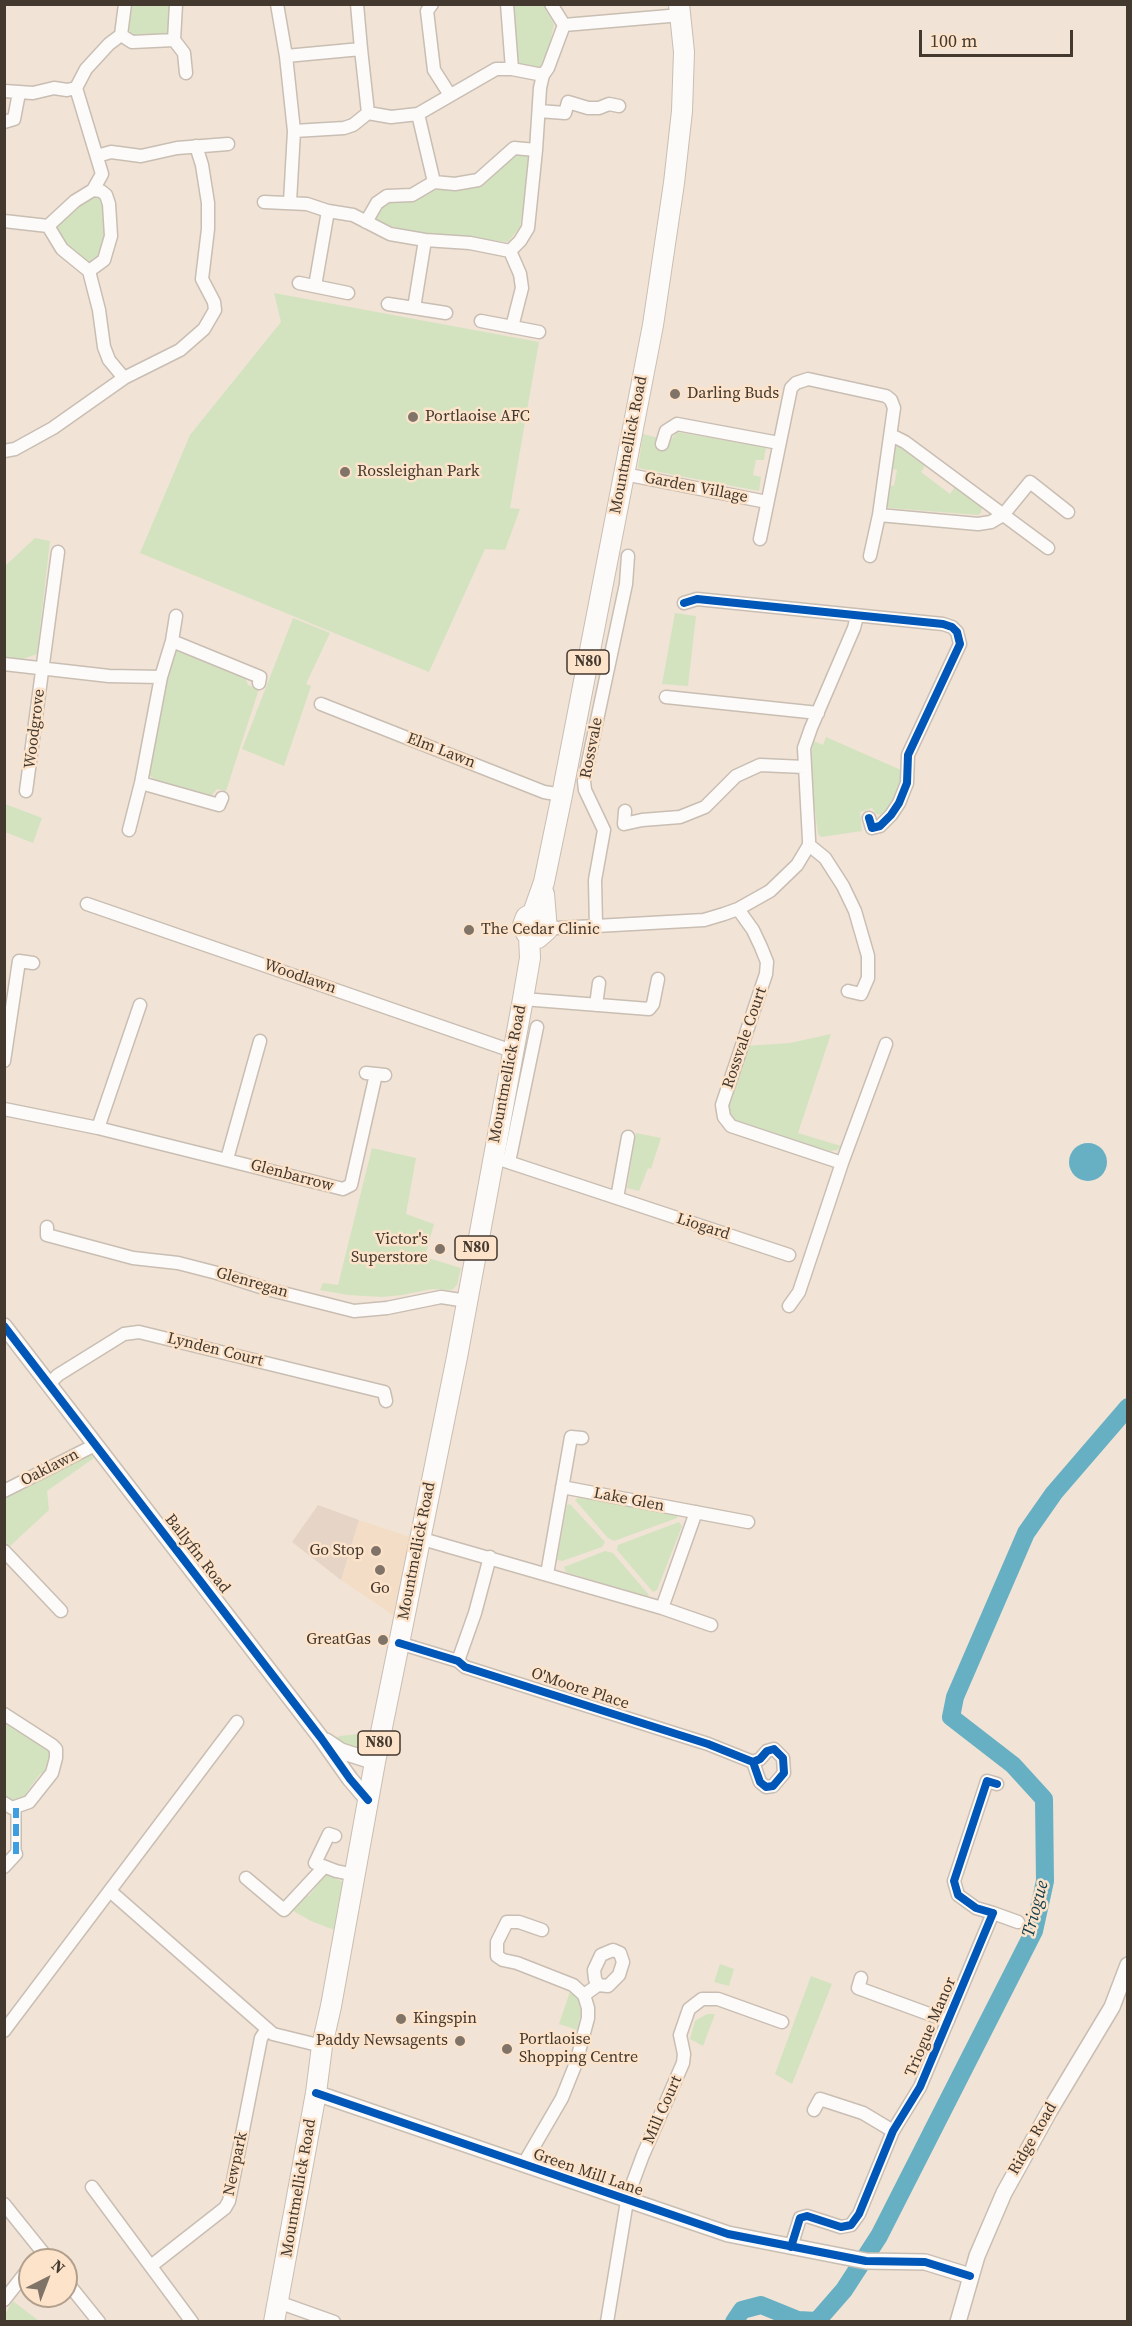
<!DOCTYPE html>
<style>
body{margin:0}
#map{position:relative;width:1132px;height:2326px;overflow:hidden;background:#f1e3d5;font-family:"Source Serif 4",serif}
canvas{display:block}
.frame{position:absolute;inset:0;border:6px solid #43392f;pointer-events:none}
.north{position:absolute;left:18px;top:2248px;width:60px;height:60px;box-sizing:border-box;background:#fce3ca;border:2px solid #b29f8c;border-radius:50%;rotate:42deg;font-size:16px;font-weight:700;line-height:24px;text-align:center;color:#43392f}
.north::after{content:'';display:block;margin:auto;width:21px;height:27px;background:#807469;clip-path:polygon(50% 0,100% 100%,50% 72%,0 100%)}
.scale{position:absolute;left:919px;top:30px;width:154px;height:27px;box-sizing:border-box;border:3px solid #43392f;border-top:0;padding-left:8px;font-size:18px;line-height:21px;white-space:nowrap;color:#43392f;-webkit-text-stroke:4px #fce3ca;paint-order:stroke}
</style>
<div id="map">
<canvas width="1132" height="2326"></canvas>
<div class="frame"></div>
<div class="north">N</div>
<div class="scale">100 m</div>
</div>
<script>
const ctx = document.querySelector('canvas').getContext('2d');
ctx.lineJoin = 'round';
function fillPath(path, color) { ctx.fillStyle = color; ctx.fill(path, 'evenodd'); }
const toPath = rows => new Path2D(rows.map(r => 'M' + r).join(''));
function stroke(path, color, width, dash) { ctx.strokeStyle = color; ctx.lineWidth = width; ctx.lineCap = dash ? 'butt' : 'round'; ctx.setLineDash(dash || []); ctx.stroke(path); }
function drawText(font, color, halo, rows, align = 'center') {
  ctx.font = font + ' "Source Serif 4",serif'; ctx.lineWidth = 5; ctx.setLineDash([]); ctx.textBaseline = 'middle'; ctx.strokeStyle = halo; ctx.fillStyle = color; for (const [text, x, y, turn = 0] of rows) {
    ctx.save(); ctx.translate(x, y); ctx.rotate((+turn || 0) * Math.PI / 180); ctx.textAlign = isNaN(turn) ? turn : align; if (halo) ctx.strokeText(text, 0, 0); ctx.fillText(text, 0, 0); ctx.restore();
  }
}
fillPath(toPath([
 [359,1520,410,1537,396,1617,341,1580]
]), '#f4ddc6');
fillPath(toPath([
 [318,1505,359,1520,341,1580,292,1542]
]), '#e6d4c6');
fillPath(toPath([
 [132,5,172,5,171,31,167,36,134,36,129,30],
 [512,5,543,5,554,24,549,47,540,67,519,65],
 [513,152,528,153,531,159,520,227,508,242,414,233,375,221,375,210,390,201,415,198,438,189,477,186],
 [93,196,97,196,103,202,105,234,99,259,92,264,87,264,58,237,57,230,60,217],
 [274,293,539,342,510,508,520,509,505,550,485,549,429,672,140,553,190,435,281,322],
 [677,432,766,447,764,460,756,460,753,475,761,477,759,491,638,468,643,434,670,441],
 [895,446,898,446,925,466,921,472,950,494,955,487,982,507,981,513,978,515,890,508,885,506,886,485,894,486,897,470,889,468],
 [35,538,50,541,37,654,23,659,5,658,4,567],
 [675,613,696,616,688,686,662,684],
 [293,618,330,633,306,684,311,686,284,766,242,749],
 [184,649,244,674,248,685,259,689,226,791,217,789,210,797,159,782,150,776,148,771,170,656,177,650],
 [826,737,901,770,900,783,890,807,881,815,876,814,872,808,860,812,862,831,821,837,818,834,810,771,810,756,814,741,823,745],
 [5,804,42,818,33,843,5,832],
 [831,1034,798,1133,841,1146,837,1150,830,1151,795,1141,736,1121,731,1116,727,1109,745,1046,790,1043],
 [636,1133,661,1138,651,1169,648,1168,639,1191,627,1188],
 [372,1148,416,1158,406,1214,434,1224,425,1257,461,1268,457,1285,452,1290,432,1289,402,1295,382,1297,348,1295,320,1290,323,1283,338,1285],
 [90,1454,94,1458,47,1491,49,1510,9,1547,5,1542,4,1498],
 [579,1497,677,1515,677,1518,614,1541,608,1538,575,1500],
 [570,1504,605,1542,602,1547,562,1561,557,1560,567,1505],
 [679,1522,682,1526,657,1590,653,1592,617,1550,618,1545],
 [605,1551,613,1553,649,1595,646,1597,566,1572,564,1567],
 [4,1720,11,1721,12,1728,35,1742,41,1741,48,1748,51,1759,46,1773,40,1774,26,1793,25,1800,16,1804,5,1797],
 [367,1733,373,1737,365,1751,361,1752,335,1741,335,1738,340,1736],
 [326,1874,343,1882,337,1931,311,1921,288,1908,302,1892,309,1896],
 [720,1964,734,1969,729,1986,714,1982],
 [811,1976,832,1984,792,2084,775,2074],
 [571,1989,577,1996,581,2013,577,2030,559,2024],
 [707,2014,715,2014,703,2046,690,2039,695,2021],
 [13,2301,39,2321,5,2321,5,2314]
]), '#d3e3c0');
fillPath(toPath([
 '1069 1162a19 19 0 1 1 38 0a19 19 0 1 1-38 0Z'
]), '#67b0c4');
stroke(toPath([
 [734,2322,742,2310,761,2305,798,2320,817,2321,844,2290,879,2236,1034,1931,1045,1881,1044,1799,1013,1765,951,1717,955,1697,1026,1533,1054,1493,1128,1407]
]), '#67b0c4', 18);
const pedestrian = toPath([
 [16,1854,16,1808]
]);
const minor = toPath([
 [277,4,286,56,294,131,290,202],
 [357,4,361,49],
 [432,4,427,11,434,70,450,95],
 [507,4,512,69],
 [551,4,564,25],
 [564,25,681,15],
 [121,35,125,4],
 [174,40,184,53,186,73],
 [286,56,361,49,368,113],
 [4,91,33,93,54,88,67,90,76,88],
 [539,111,565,113,568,102,588,108,599,108,609,104,619,106],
 [418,114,434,182],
 [4,122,14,119,19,93],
 [294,131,344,128,353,125,368,113,391,117,418,114,496,69,512,69,543,75],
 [97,156,111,152,141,156,177,148,228,144],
 [264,202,307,204,328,211,353,215,390,234,425,240,470,243,510,251],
 [4,221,48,226,62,249,89,271,99,310,104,347,109,360,124,378,53,428,15,449,4,451],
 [366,222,377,203,387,196,412,195,434,182,455,184,478,180,514,148,536,150],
 [48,226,75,201,93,190,102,174,76,88,86,69,109,44,121,35,132,42,174,40,176,4],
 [425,240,414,308,446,313],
 [510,251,520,241,528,228,536,150,540,88,543,75,548,68,564,25],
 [510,251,520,274,522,288,512,327],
 [89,271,104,260,111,236,109,204,106,195,101,191,93,190],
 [299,283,348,293],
 [315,286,328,211],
 [388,304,414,308],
 [481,321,539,332],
 [124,378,180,350,204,329,215,310,214,302,202,279,208,229,208,203,202,165,196,146],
 [891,435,905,442,1048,548],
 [662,444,666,431,677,424,779,443],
 [624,474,767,502],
 [879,515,978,524,991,522,1003,515,1030,482,1068,512],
 [760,539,791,388,796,383,808,379,886,396,891,400,894,408,879,515,870,556],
 [684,603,697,599,943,624,952,627,957,632,960,644,908,755,907,783,899,803,891,815,880,826,872,828,869,818],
 [172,641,260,677,259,683],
 [4,664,109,676,161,677],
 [666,697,818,713],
 [321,704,544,792,562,795],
 [141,783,219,805,222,798],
 [26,791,58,552],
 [625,811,624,824,642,820,680,817,705,807,736,776,760,765,804,767],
 [129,830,141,783,161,677,172,641,176,616],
 [809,845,825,858,843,886,855,911,868,956,868,978,861,994,848,991],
 [87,904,512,1051],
 [738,909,753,930,761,947,767,962,766,974,722,1105,724,1117,731,1126,842,1163],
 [548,925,556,928,596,926,595,880,604,830,585,790,584,781,626,584,628,556],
 [596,926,704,920,724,914,738,909,770,891,797,865,809,845,809,840,804,748,811,728,854,628,857,616],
 [523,999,649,1009,653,1004,658,979],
 [596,1005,599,983],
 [4,1061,19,961,33,963],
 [366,1073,385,1075],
 [4,1109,98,1128,343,1189,351,1185,376,1074],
 [98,1128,140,1005],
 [493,1157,789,1255],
 [227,1159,260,1041],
 [509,1162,537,1027],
 [617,1198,628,1137],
 [47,1227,47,1235,133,1258,178,1263,217,1273,267,1289,354,1311,387,1308,441,1297,467,1301],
 [789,1306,799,1292,842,1163,886,1044],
 [49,1384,58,1375,124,1334,139,1332,384,1392,386,1401],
 [562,1487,748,1522],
 [4,1491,95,1445],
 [419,1538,662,1608,711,1625],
 [4,1551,61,1611],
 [547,1574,571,1437,582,1438],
 [662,1608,696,1512],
 [399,1643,458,1661,465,1667,708,1744,753,1762,760,1782,766,1787,773,1786,784,1773,783,1758,774,1749,767,1751,760,1759,753,1762],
 [458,1661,475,1613,490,1557],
 [4,1714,52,1745,56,1749,56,1758,52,1773,29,1802,12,1808,4,1803],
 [335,1836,329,1834,315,1863,336,1871,355,1875],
 [4,1867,16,1854],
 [246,1878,284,1910,324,1867],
 [110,1891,273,2034,322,2046],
 [993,1913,1018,1922],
 [861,1978,858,1988,948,2021],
 [584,1995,598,1985,595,1979,594,1970,601,1955,613,1950,620,1953,623,1962,619,1975,608,1986,598,1985],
 [4,2031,237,1722],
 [814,2110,820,2099,863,2113,893,2131],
 [523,2165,562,2098,576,2063,588,2018,588,2008,584,1995,573,1985,517,1963,503,1960,497,1956,497,1942,507,1922,519,1922,542,1930],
 [92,2187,192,2322],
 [630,2202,630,2190,643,2155,683,2063,684,2054,680,2035,689,2009,702,1999,718,1999,782,2022],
 [4,2204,49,2260],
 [791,2247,800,2218,807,2216,841,2227,851,2225,859,2214,893,2131,920,2087,993,1913,976,1908,958,1895,954,1881,987,1781,997,1784],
 [151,2266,225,2208,229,2201,261,2038,267,2029],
 [66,2281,99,2322],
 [4,2300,30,2267],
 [278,2302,334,2322],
 [607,2322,627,2201]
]);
const tertiary = toPath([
 [4,1326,321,1738,350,1779,368,1800],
 [326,1741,341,1751,375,1762],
 [316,2093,728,2234,866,2261,925,2262,970,2276],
 [958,2322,977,2256,1004,2193,1050,2110,1112,2007,1128,1965]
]);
const primary = toPath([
 [544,894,547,930,538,938,526,933,523,925,526,917,533,913,545,917],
 [533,913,544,882,562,795,653,325,674,183,682,111,684,52,679,4],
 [274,2322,316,2093,322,2046,331,2006,375,1762,457,1357,523,999,530,958,529,936]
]);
stroke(pedestrian, '#c9beb3', 12);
stroke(minor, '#c9beb3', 15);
stroke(tertiary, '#c9beb3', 18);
stroke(primary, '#c9beb3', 22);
stroke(pedestrian, '#fdfbf9', 9);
stroke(minor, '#fdfbf9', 12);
stroke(tertiary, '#fdfbf9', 15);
stroke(primary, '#fdfbf9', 20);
stroke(toPath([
 [16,1854,16,1808]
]), '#3f9ee1', 6, [12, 6]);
stroke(toPath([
 [684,603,697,599,943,624,952,627,957,632,960,644,908,755,907,783,899,803,891,815,880,826,872,828,869,818],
 [4,1326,321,1738,350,1779,368,1800],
 [399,1643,458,1661,465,1667,708,1744,753,1762,760,1782,766,1787,773,1786,784,1773,783,1758,774,1749,767,1751,760,1759,753,1762],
 [316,2093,728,2234,866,2261,925,2262,970,2276],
 [791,2247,800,2218,807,2216,841,2227,851,2225,859,2214,893,2131,920,2087,993,1913,976,1908,958,1895,954,1881,987,1781,997,1784]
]), '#0057b8', 8);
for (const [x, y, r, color] of [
 [675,394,6,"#807469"],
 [413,417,6,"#807469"],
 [345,472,6,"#807469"],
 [469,930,6,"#807469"],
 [440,1249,6,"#807469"],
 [376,1551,6,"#807469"],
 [380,1570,6,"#807469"],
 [383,1640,6,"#807469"],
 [401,2019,6,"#807469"],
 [460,2041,6,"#807469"],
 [507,2049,6,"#807469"]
]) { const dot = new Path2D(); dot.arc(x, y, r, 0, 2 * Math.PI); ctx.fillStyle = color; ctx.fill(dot); stroke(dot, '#fce3ca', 2); }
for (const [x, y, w] of [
 [588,662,42],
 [476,1248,42],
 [379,1743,42]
]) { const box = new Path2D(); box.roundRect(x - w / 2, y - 12, w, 24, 4.5); ctx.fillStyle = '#fce3ca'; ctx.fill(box); stroke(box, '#43392f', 1.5); }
drawText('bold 15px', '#43392f', null, [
 ["N80",588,662],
 ["N80",476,1248],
 ["N80",379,1743]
]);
drawText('16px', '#43392f', '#fce3ca', [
 ["Darling Buds",687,394],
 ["Portlaoise AFC",425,417],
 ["Rossleighan Park",357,472],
 ["The Cedar Clinic",481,930],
 ["Victor's",428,1240,"right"],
 ["Superstore",428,1258,"right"],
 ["Go Stop",364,1551,"right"],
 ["Go",380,1589,"center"],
 ["GreatGas",371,1640,"right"],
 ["Kingspin",413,2019],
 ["Portlaoise",519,2040],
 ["Shopping Centre",519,2058],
 ["Paddy Newsagents",448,2041,"right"]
], 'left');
drawText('16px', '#43392f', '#fce3ca', [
 ["Mountmellick Road",629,445,-79],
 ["Garden Village",696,488,11],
 ["Woodgrove",35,729,-83],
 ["Rossvale",592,748,-79],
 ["Elm Lawn",441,751,21],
 ["Woodlawn",300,977,19],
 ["Rossvale Court",745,1038,-71],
 ["Mountmellick Road",508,1074,-79],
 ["Glenbarrow",292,1176,15],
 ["Liogard",703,1227,18],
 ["Glenregan",252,1283,16],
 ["Lynden Court",215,1350,14],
 ["Oaklawn",50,1468,-27],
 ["Lake Glen",629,1500,11],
 ["Mountmellick Road",417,1551,-79],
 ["Ballyfin Road",197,1554,52],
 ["O'Moore Place",580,1689,18],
 ["Triogue Manor",931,2027,-67],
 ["Mill Court",663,2110,-66],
 ["Ridge Road",1033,2139,-60],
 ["Newpark",236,2164,-78],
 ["Green Mill Lane",588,2173,19],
 ["Mountmellick Road",299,2188,-80]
]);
drawText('italic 18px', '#13404f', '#fce3ca', [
 ["Triogue",1036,1909,-75]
]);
</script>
